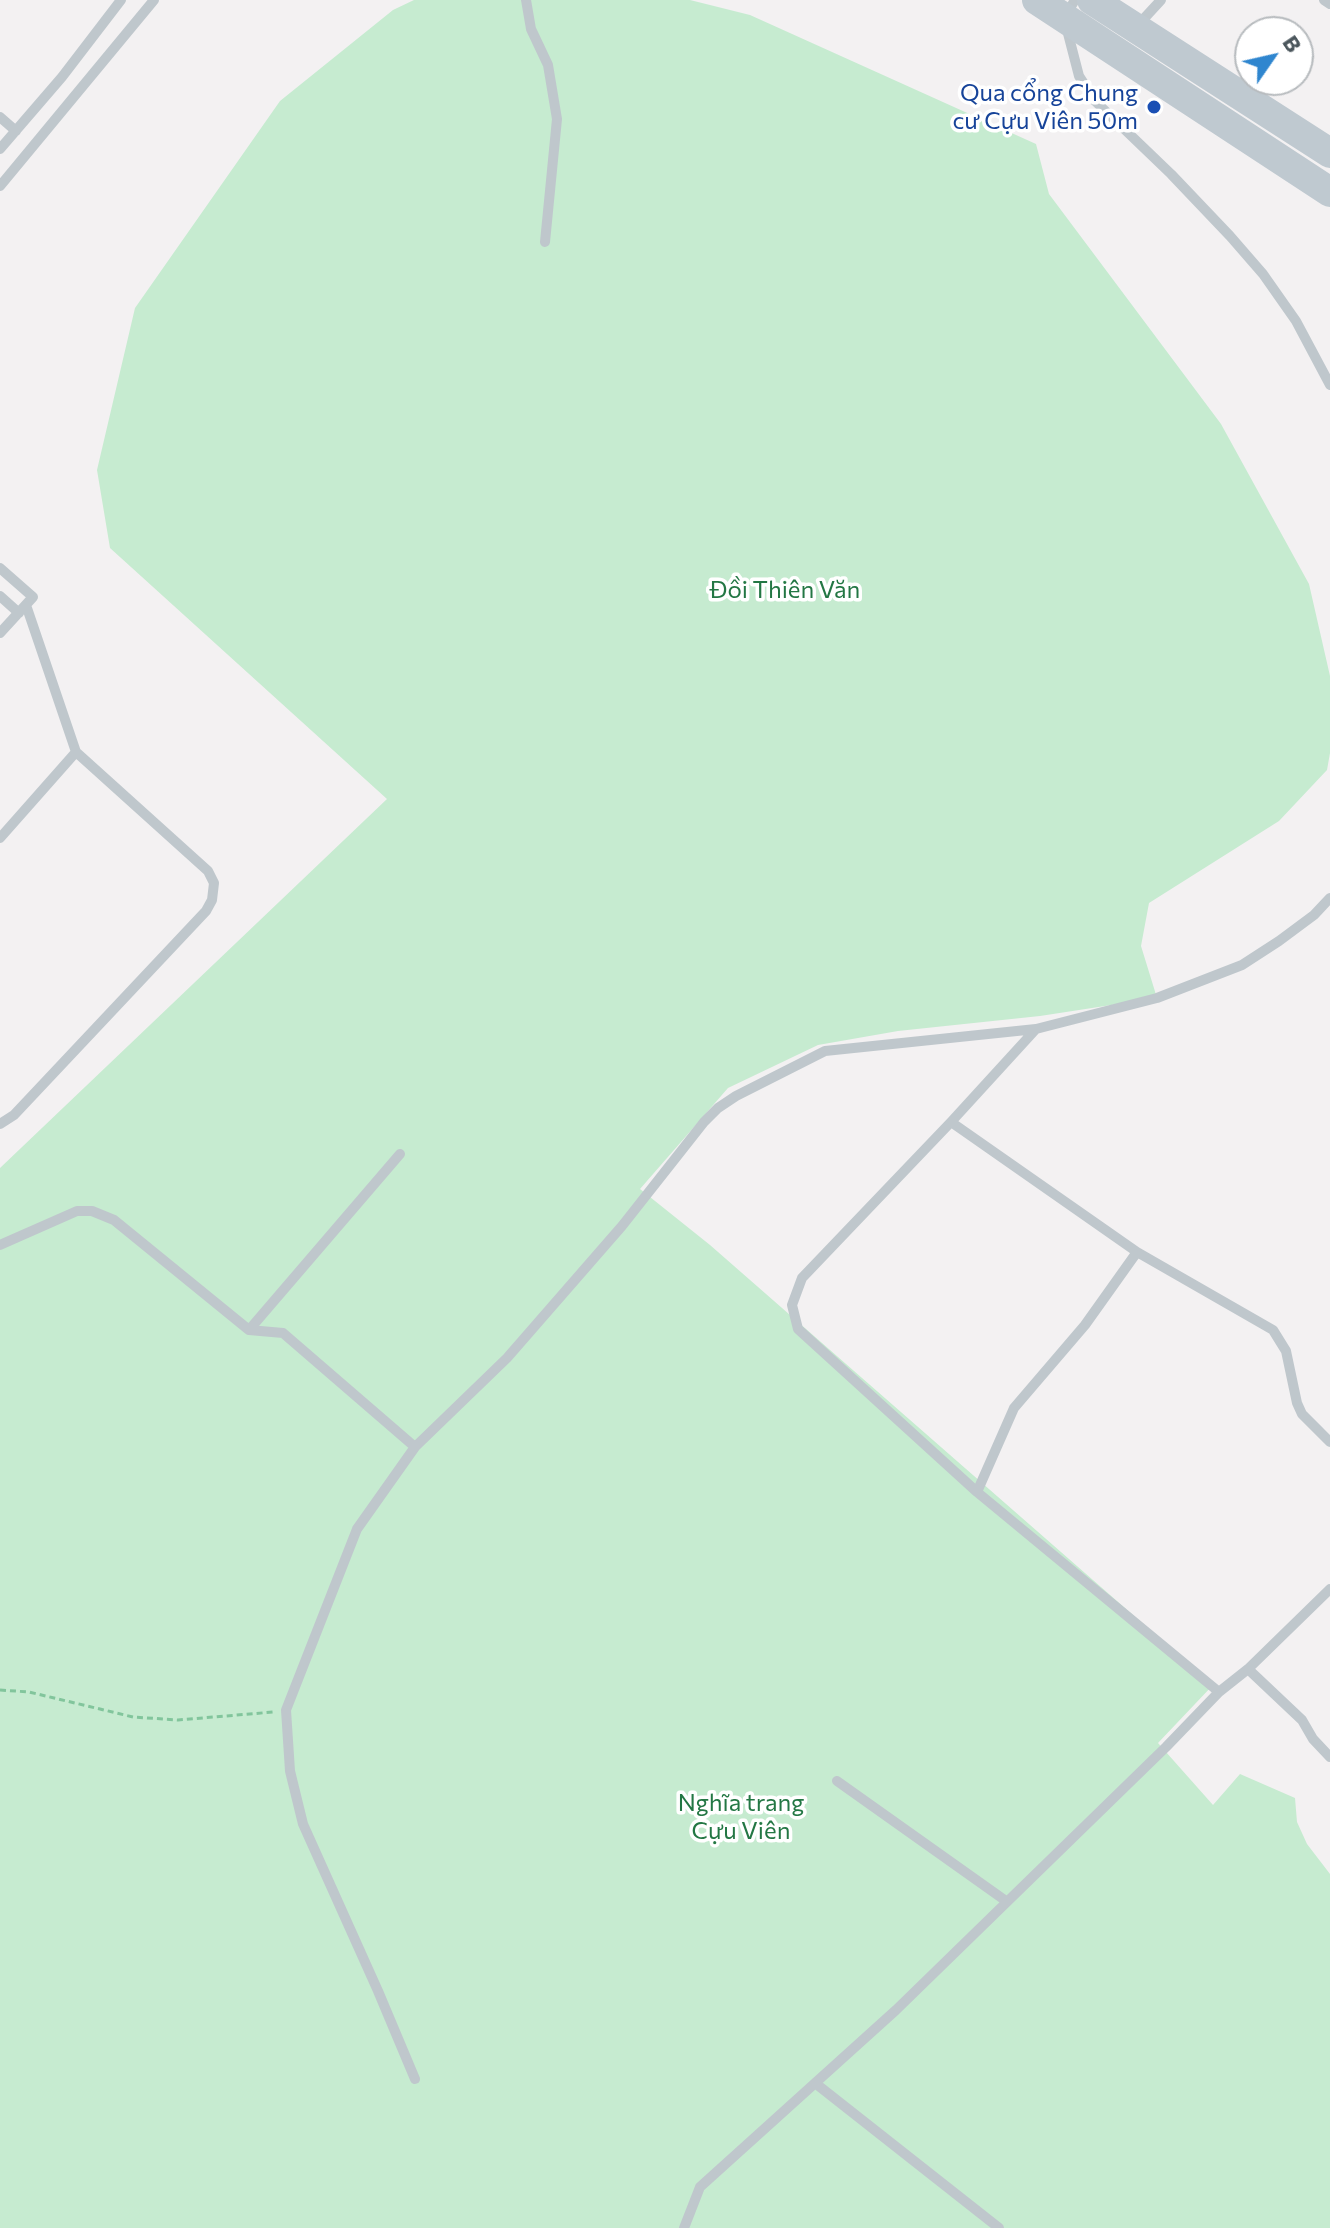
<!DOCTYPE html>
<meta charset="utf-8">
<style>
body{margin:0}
#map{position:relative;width:1330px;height:2228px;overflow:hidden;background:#f3f1f2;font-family:Commissioner,sans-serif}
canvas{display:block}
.north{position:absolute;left:1234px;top:16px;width:80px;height:80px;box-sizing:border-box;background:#fff;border:2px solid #b7bbbe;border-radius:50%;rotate:56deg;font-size:22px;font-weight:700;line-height:32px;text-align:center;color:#4b565c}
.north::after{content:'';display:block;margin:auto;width:28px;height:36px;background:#2f86cf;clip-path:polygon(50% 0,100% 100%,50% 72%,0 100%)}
</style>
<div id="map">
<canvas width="1330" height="2228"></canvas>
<div class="north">B</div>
</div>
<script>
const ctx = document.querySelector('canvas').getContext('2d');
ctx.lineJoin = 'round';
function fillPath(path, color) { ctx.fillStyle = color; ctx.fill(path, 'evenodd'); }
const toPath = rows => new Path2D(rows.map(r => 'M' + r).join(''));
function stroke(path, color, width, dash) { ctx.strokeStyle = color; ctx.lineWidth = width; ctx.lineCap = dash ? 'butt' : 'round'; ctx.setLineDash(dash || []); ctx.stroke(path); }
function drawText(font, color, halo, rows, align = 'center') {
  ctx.font = font + ' Commissioner,sans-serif'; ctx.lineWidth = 7; ctx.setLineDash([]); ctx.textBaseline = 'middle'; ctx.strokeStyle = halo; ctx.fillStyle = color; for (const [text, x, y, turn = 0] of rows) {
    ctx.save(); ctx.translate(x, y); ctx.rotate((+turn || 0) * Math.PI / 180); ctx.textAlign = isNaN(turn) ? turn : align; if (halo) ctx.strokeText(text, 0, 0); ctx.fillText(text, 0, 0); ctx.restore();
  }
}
fillPath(toPath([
 [414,0,690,0,750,15,1036,144,1049,194,1221,424,1309,584,1330,676,1330,753,1327,770,1279,821,1149,903,1141,946,1157,998,1040,1016,898,1031,818,1045,728,1088,640,1189,710,1245,1213,1685,1158,1743,1213,1805,1240,1774,1295,1798,1297,1822,1307,1844,1330,1874,1330,2228,0,2228,0,1168,387,799,110,548,97,470,135,308,280,101,393,10]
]), '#c6ebd0');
stroke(toPath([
 [0,1690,29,1692,133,1717,178,1720,273,1712]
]), '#82c59c', 3, [6, 4]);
stroke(toPath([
 [526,0,531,29,548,65,557,119,545,242],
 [1075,0,1064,18,1079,76,1095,101,1171,174,1230,236,1263,274,1296,321,1330,385],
 [1324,0,1330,4],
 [1138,25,1161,0],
 [0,117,16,131],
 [0,149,62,77,121,0],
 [0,186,154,0],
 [0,568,33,597,0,633],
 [0,596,19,613],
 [0,838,76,752],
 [1036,1029,951,1122,802,1278,792,1305,798,1329,977,1492,1219,1692],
 [951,1122,1137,1252,1273,1330,1286,1351,1297,1403,1302,1414,1330,1442],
 [0,1124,14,1115,206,911,212,900,214,883,208,871,76,752,26,605],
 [0,1245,77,1211,92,1211,114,1220,249,1330,283,1333,415,1447],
 [249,1330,400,1154],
 [977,1492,1014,1408,1085,1325,1137,1252],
 [1248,1669,1302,1720,1313,1739,1330,1757],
 [837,1781,1006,1901],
 [415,2079,378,1991,303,1824,290,1771,286,1710,357,1529,415,1447,507,1358,622,1226,704,1122,718,1108,736,1096,825,1051,1036,1029,1157,998,1242,965,1279,941,1314,915,1330,898],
 [815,2083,999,2228],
 [684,2228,700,2187,896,2010,1166,1747,1219,1692,1248,1669,1330,1589]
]), '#bfc7cc', 10);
stroke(toPath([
 [1037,0,1330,192],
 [1092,0,1330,153]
]), '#bfc9d0', 30);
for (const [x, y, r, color] of [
 [1154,107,8,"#1a4fb4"]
]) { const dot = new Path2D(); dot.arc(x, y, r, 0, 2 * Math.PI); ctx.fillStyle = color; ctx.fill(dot); stroke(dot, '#fff', 3); }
drawText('24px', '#164399', '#fff', [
 ["Qua cổng Chung",1138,93],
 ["cư Cựu Viên 50m",1138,121]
], 'right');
drawText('24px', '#237744', '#fff', [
 ["Đồi Thiên Văn",785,590],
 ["Nghĩa trang",741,1803],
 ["Cựu Viên",741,1831]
]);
</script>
